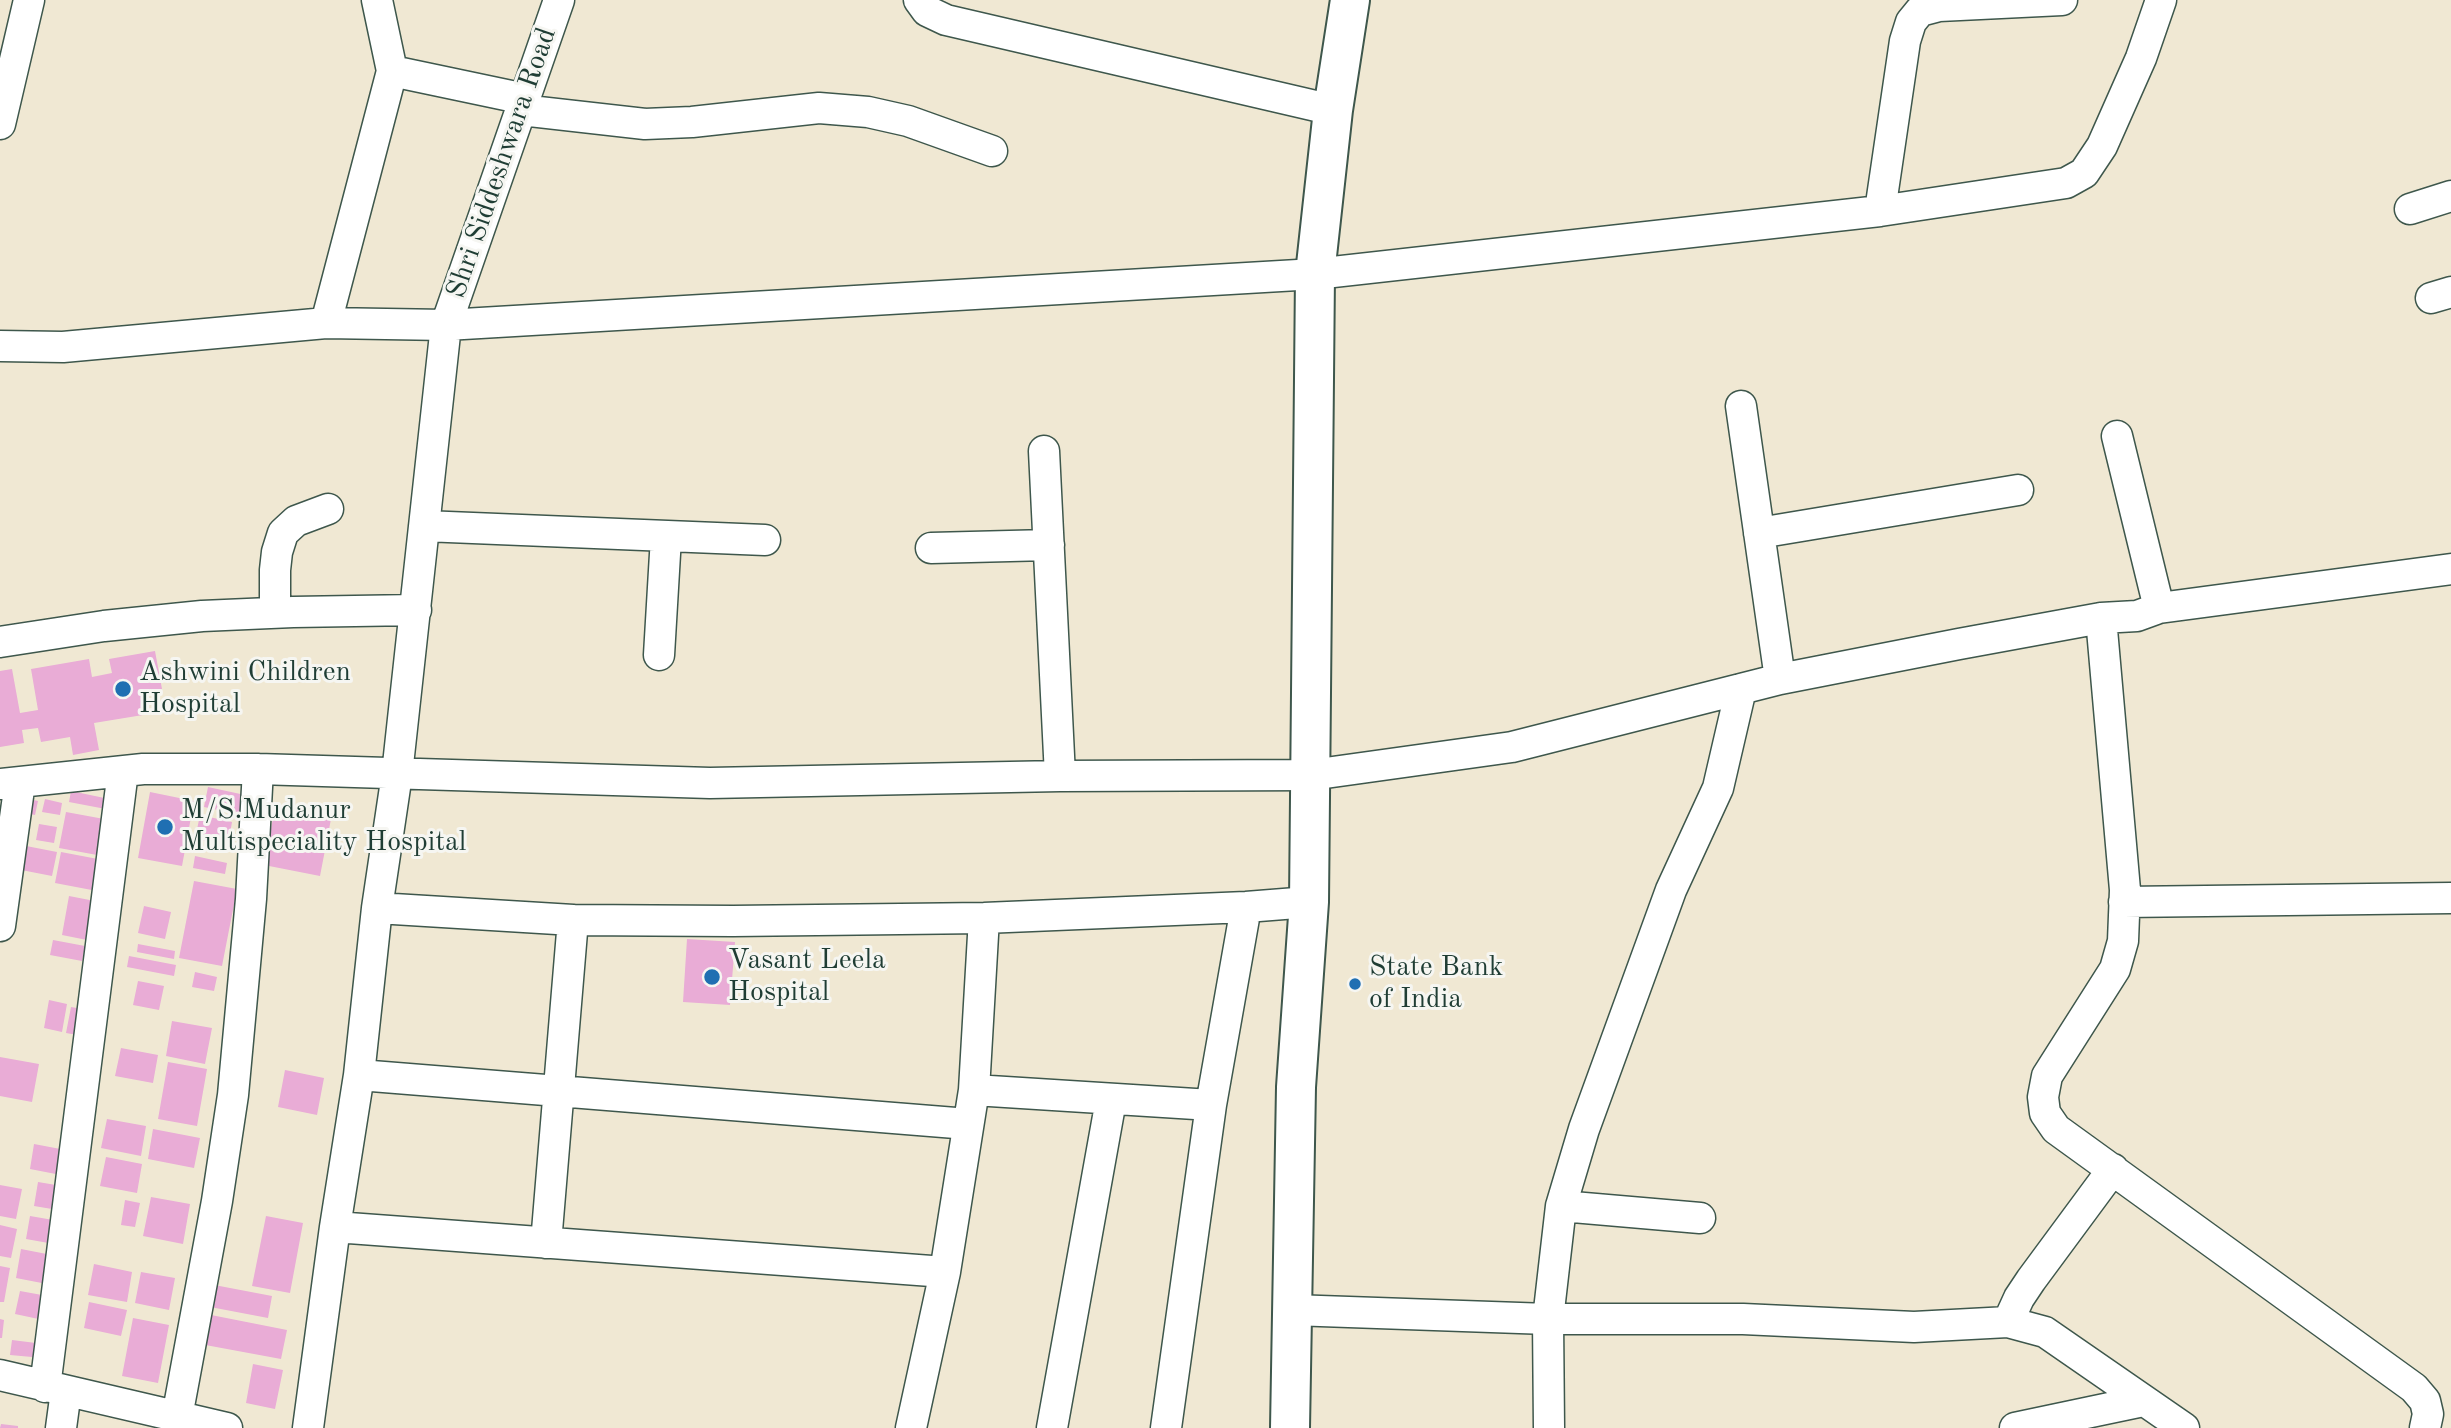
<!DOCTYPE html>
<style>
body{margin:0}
canvas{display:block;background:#f0e8d3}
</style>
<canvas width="2451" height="1428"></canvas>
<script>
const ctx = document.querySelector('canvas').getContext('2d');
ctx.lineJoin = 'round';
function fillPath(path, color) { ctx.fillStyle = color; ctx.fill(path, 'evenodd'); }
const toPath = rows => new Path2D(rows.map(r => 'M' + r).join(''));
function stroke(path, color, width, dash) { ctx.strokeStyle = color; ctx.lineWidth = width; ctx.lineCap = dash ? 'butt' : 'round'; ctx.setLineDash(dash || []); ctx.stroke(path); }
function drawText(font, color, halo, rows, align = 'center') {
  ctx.font = font + ' "Old Standard TT",serif'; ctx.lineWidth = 6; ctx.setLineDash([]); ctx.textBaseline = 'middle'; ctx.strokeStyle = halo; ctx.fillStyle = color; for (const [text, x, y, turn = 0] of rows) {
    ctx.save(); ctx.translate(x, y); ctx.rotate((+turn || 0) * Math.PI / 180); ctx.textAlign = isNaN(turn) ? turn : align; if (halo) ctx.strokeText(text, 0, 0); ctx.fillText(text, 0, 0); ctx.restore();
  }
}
fillPath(toPath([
 [155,651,162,689,145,692,149,714,94,723,99,750,73,755,70,737,41,742,38,728,22,730,24,743,0,747,0,671,12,669,20,713,38,710,31,669,89,659,92,677,112,673,109,659],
 [208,787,245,795,241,815,204,807],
 [71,791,114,800,111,810,69,802],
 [150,792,194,801,182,866,138,858],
 [24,798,38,801,35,815,21,812],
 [45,799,62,803,60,815,42,812],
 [275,808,331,819,320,876,264,865],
 [66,812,115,821,108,857,59,848],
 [200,815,232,822,228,845,195,839],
 [39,824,57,827,54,843,36,840],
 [16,844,57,852,52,876,11,868],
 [61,852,103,860,97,891,55,883],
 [195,856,227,863,225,874,193,868],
 [194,881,237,889,222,966,179,958],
 [69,896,100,902,92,941,62,935],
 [144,906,171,912,165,939,138,933],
 [687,939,735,942,730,1005,683,1002],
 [53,940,85,946,82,961,50,955],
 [138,944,175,951,174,959,137,952],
 [129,956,176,965,174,976,127,967],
 [195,972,217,977,214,991,192,987],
 [138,981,164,986,159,1010,133,1005],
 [49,1000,67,1004,62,1032,44,1028],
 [71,1007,88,1010,83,1036,66,1033],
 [172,1021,212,1028,205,1064,166,1056],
 [121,1048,158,1055,153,1083,115,1076],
 [0,1057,39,1064,32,1102,0,1096],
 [168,1062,207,1069,197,1126,158,1119],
 [285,1070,324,1078,317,1115,278,1107],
 [107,1119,146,1126,141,1156,101,1148],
 [153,1129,200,1138,194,1168,148,1159],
 [34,1144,71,1151,66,1176,30,1169],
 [106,1157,142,1164,137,1193,100,1186],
 [38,1182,62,1186,58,1210,34,1206],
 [0,1185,22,1189,16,1219,0,1216],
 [151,1197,190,1204,183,1244,143,1236],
 [125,1200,140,1203,135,1227,121,1225],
 [30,1216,59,1221,54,1244,26,1239],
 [266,1216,303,1223,290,1293,252,1286],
 [0,1225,17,1229,11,1258,0,1256],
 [21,1249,57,1256,52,1285,16,1278],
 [94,1264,132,1272,127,1302,88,1295],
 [0,1266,10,1268,4,1302,0,1302],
 [141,1272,175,1278,169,1310,135,1303],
 [209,1284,272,1296,268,1318,205,1306],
 [20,1291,53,1297,48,1321,15,1314],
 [89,1302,127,1310,121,1336,84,1328],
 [206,1314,287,1330,281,1359,200,1344],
 [133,1318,169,1325,158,1383,122,1376],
 [0,1319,4,1320,2,1338,0,1338],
 [12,1340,44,1344,43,1358,10,1355],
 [253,1364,283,1370,275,1409,246,1403],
 [1,1424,18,1426,18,1428,0,1428]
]), '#e9acd6');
const minor = toPath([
 [377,0,392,71,525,99],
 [919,0,927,11,946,20,1333,110],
 [521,110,645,124,692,122,819,108,868,112,908,121,992,151],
 [0,124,29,0],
 [2410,209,2451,196],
 [1880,211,1905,41,1911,22,1920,11,1939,6,2062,0],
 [2431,298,2451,292],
 [326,323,392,71],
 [0,346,63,347,326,323,446,325,1315,274,1880,211,2066,183,2084,173,2102,146,2141,58,2161,0],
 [1741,406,1780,679],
 [2117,436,2159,608],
 [1044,451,1060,776],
 [424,526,765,540],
 [1759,533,2018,490],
 [931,548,1049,545],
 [275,612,275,570,277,552,283,533,296,521,328,509],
 [2101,618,2125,890,2123,941,2115,969,2047,1076,2043,1097,2045,1113,2056,1129,2414,1388,2425,1401,2428,1414,2425,1428],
 [0,642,104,626,202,616,293,612,416,610],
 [659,655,666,537],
 [0,784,143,769,258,769,710,783,1060,776,1311,775,1512,747,1780,679,1959,644,2101,618,2137,616,2159,608,2451,569],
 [2124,902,2451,898],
 [377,908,573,920,733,921,984,918,1246,907,1309,902],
 [0,926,20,782],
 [359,1075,968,1124],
 [974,1090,984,918],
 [1561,1206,1700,1218],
 [335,1227,945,1272],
 [546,1243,573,920],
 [1292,1310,1548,1319,1743,1319,1914,1327,2008,1322,2045,1332,2184,1428],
 [2008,1322,2019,1298,2031,1280,2113,1169],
 [0,1375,227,1428],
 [45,1387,123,771],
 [177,1417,217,1201,233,1095,251,899,258,769],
 [61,1428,66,1391],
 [308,1428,335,1227,359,1075,377,908,397,774,446,325,559,0],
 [911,1428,945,1272,974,1090,1211,1105],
 [1052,1428,1111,1100],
 [1166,1428,1211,1105,1246,907],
 [1549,1428,1548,1319,1561,1206,1584,1129,1671,890,1718,788,1741,689],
 [2015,1428,2143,1401]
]);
const major = toPath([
 [1290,1428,1296,1087,1309,902,1315,274,1333,110,1350,0]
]);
stroke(minor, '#3e574c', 33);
stroke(major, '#3e574c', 42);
stroke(minor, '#fff', 30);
stroke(major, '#fff', 38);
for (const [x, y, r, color] of [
 [123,689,9,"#1f6fb2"],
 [165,827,9,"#1f6fb2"],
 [712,977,9,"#1f6fb2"],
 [1355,984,7,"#1f6fb2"]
]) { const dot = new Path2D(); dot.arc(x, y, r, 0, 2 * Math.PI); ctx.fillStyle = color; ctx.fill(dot); stroke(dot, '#f6f6f2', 2.5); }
drawText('28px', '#1f3d34', '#f6f6f2', [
 ["Shri Siddeshwara Road",502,163,-71]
]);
drawText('28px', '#1f3d34', '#f6f6f2', [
 ["Ashwini Children",139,673],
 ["Hospital",139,705],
 ["M/S.Mudanur",181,811],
 ["Multispeciality Hospital",181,843],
 ["Vasant Leela",728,961],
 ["Hospital",728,993],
 ["State Bank",1369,968],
 ["of India",1369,1000]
], 'left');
</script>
